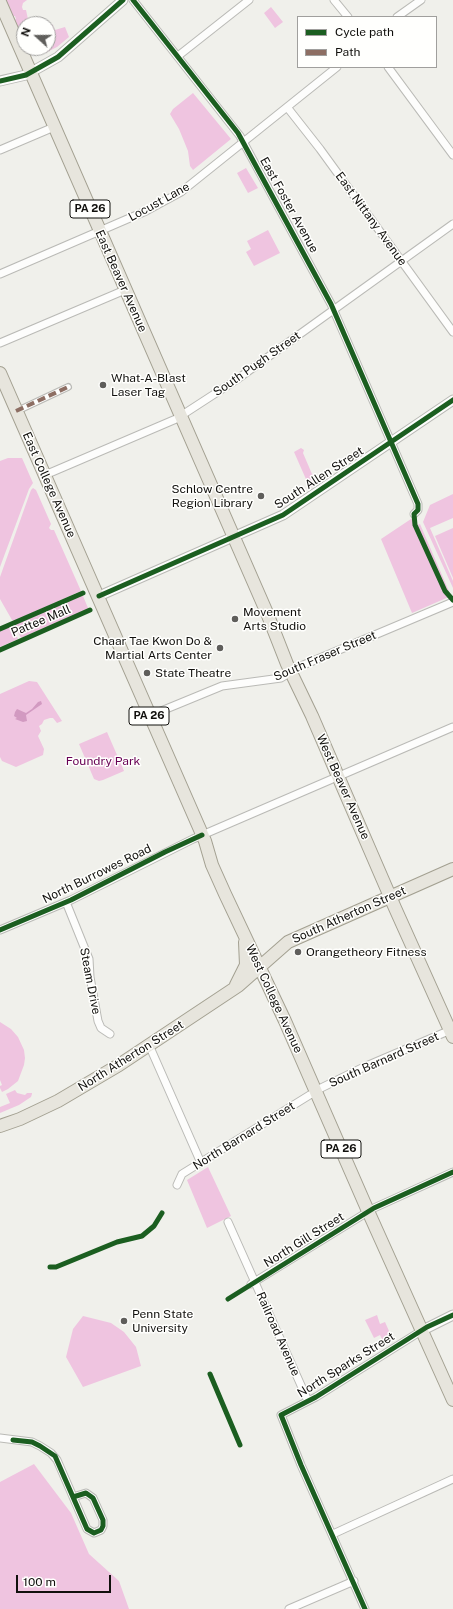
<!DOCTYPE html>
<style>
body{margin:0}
#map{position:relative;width:453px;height:1609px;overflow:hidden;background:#f0f0eb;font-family:"Public Sans",sans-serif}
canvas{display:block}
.legend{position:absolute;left:297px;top:16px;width:140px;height:52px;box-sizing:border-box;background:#fffffd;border:1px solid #a09f9d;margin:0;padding:5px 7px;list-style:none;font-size:12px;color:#11100d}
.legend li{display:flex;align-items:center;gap:8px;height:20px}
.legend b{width:20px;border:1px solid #a09f9d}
.north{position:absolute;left:16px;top:16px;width:40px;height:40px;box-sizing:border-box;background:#fffffd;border:1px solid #a09f9d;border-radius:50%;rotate:291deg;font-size:11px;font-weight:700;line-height:16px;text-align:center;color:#11100d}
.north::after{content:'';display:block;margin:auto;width:14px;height:18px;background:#5f5e5b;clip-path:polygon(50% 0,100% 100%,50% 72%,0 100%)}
.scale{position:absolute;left:16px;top:1575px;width:95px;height:18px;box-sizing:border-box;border:2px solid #11100d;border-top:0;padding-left:5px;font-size:12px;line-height:14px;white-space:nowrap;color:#11100d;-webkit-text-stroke:3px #fffffd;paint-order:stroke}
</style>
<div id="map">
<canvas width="453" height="1609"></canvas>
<ul class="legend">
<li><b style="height:5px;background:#1b5e20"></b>Cycle path</li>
<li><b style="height:5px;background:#8d6e63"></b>Path</li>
</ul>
<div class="north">N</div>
<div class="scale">100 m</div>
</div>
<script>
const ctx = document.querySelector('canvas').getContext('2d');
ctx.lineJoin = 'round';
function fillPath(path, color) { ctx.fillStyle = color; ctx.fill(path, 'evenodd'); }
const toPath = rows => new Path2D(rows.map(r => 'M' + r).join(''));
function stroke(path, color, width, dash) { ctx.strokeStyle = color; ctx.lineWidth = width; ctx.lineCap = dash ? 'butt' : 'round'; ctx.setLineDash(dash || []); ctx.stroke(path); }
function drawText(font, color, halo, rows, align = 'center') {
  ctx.font = font + ' "Public Sans",sans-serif'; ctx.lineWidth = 3; ctx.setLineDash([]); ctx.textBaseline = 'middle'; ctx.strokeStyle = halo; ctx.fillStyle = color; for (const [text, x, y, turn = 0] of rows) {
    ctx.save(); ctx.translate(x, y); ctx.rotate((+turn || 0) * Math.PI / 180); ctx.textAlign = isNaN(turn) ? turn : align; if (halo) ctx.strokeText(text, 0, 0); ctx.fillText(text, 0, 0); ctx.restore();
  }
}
fillPath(toPath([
 [6,0,27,0,23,3,22,7,23,10,26,10,29,24,24,24,24,42,14,20,16,19,15,16,12,16],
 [271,7,283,22,275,28,264,13],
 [52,24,55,30,65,27,69,37,57,47,45,53,40,48,48,48,48,26],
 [193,93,231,139,193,170,190,166,188,151,179,129,170,114,173,109],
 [246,168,258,188,248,193,237,173],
 [268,230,280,253,254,266,246,252,251,249,247,241],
 [301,448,304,450,303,453,312,474,314,474,317,480,317,483,312,487,309,486,294,452],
 [8,458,22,458,33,483,29,489,0,567,0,461],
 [33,488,36,490,51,524,49,528,51,530,54,530,81,591,14,621,12,620,0,599,0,577,31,490],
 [453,494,453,518,430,528,453,581,453,588,423,522,430,505],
 [414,517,417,525,420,524,451,596,412,613,381,539],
 [453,528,453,578,435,536],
 [81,596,83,596,88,608,88,610,21,638,15,626,16,624],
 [11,626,13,627,18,639,0,647,0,631],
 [29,681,37,682,62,721,57,723,53,718,50,718,44,720,42,724,39,726,41,731,38,736,44,749,43,755,16,767,2,761,0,757,0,694],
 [107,732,124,771,103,780,99,781,94,779,79,744],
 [0,1022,11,1029,18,1037,24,1050,25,1058,24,1065,18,1081,8,1089,2,1092,0,1088,0,1086,2,1085,0,1080],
 [15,1090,17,1093,25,1095,27,1093,32,1093,32,1094,31,1097,19,1105,0,1113,0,1107,10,1103,6,1094],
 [208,1167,231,1216,207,1228,187,1180],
 [377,1315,380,1324,385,1322,393,1340,384,1343,380,1335,374,1338,365,1320],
 [83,1316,111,1323,124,1332,136,1347,141,1366,83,1387,66,1357,73,1329],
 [34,1464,71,1513,89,1554,119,1581,129,1609,0,1609,0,1482]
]), '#efc4e0');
fillPath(toPath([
 [41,701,42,704,26,715,27,721,23,722,15,719,17,718,14,716,15,712,17,709,26,713,32,709,38,702]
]), '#d29ac1');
const pedestrian = toPath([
 [17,411,68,387]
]);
const minor = toPath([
 [133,0,240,136,331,304,418,504,418,510,414,514],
 [334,0,348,17],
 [397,17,421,0],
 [178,56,249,0],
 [388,67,453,155],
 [287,107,320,149,453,332],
 [0,150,54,127],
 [0,274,146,211,181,192,337,67],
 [0,343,125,290],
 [45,475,176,419,236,380,453,224],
 [149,716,222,686,281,678,301,666,453,602],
 [66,902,89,959,90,977,98,1021,101,1028,110,1034],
 [0,930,71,900,193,839,453,727],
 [149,1045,201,1163],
 [177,1185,182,1174,321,1088,364,1067,453,1029],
 [228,1222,308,1401],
 [251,1284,374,1208,453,1172],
 [0,1438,32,1442,40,1446,51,1453,57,1460,87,1529,94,1533,101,1530,103,1526,103,1520,93,1498,86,1493,73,1497],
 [333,1534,453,1479],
 [289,1609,354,1581],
 [365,1609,301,1465,281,1415,316,1397,421,1331]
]);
const tertiary = toPath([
 [0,81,26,75,58,57,123,0],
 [99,596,283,515,453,400],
 [421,1331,453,1315]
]);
const primary = toPath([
 [0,2,267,613,287,664,312,716,395,908,453,1037],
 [0,373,205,841,212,865,225,894,285,1021,368,1211,453,1400],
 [236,985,246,965,245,942],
 [0,1126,20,1119,58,1101,119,1065,238,986,288,942,453,869]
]);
stroke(pedestrian, '#babab6', 8);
stroke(minor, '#babab6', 9);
stroke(tertiary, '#babab6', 11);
stroke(primary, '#a3a091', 14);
stroke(pedestrian, '#fdfdfc', 5.5);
stroke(minor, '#fdfdfc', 7);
stroke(tertiary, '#fdfdfc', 9);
stroke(primary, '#e7e5dd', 12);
stroke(toPath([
 [16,411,68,387]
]), '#8d6e63', 4, [8, 4]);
stroke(toPath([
 [133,0,238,133,331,304,418,504,418,510,414,514,415,525,445,591,453,600],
 [0,81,26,75,58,57,123,0],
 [99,596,283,515,453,400],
 [0,629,83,593],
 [0,650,90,610],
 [0,930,71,900,165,852,202,835],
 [50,1267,56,1267,117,1242,142,1236,154,1226,162,1213],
 [228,1299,374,1208,453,1172],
 [210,1374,240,1445],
 [13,1440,32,1442,40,1446,55,1456,87,1529,94,1533,101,1530,103,1526,103,1520,93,1498,86,1493,73,1497],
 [365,1609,301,1465,281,1415,316,1397,427,1327,453,1315]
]), '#1b5e20', 5);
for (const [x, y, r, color] of [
 [103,385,4,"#5f5e5b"],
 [261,496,4,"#5f5e5b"],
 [235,619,4,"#5f5e5b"],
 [220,648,4,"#5f5e5b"],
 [147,673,4,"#5f5e5b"],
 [298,952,4,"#5f5e5b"],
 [124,1321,4,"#5f5e5b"]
]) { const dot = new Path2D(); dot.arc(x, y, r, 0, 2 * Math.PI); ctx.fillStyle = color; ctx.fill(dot); stroke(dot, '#fffffd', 1.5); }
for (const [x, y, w] of [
 [90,209,40],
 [149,716,40],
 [341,1149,40]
]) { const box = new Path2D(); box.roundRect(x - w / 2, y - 9, w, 18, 3); ctx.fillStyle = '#fffffd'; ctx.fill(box); stroke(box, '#11100d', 1); }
drawText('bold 11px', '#11100d', null, [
 ["PA 26",90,209],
 ["PA 26",149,716],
 ["PA 26",341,1149]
]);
drawText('12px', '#11100d', '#fffffd', [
 ["Locust Lane",159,202,-29],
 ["East Foster Avenue",289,205,61],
 ["East Nittany Avenue",371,219,54],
 ["East Beaver Avenue",121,281,66],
 ["South Pugh Street",257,364,-35],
 ["South Allen Street",319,478,-33],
 ["East College Avenue",49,485,66],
 ["Pattee Mall",41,621,-23],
 ["South Fraser Street",325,656,-23],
 ["West Beaver Avenue",343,787,66],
 ["North Burrowes Road",97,874,-26],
 ["South Atherton Street",349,915,-24],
 ["Steam Drive",90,981,79],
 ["West College Avenue",274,999,65],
 ["North Atherton Street",131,1056,-32],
 ["South Barnard Street",384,1060,-24],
 ["North Barnard Street",244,1136,-32],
 ["North Gill Street",304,1240,-32],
 ["Railroad Avenue",278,1334,66],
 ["North Sparks Street",346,1365,-32]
]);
drawText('12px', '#11100d', '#fffffd', [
 ["What-A-Blast",111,378],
 ["Laser Tag",111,392],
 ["Schlow Centre",253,489,"right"],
 ["Region Library",253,503,"right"],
 ["Movement",243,612],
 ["Arts Studio",243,626],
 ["Chaar Tae Kwon Do &",212,641,"right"],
 ["Martial Arts Center",212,655,"right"],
 ["State Theatre",155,673],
 ["Orangetheory Fitness",306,952],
 ["Penn State",132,1314],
 ["University",132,1328]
], 'left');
drawText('12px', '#670054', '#fffffd', [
 ["Foundry Park",103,761]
]);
</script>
